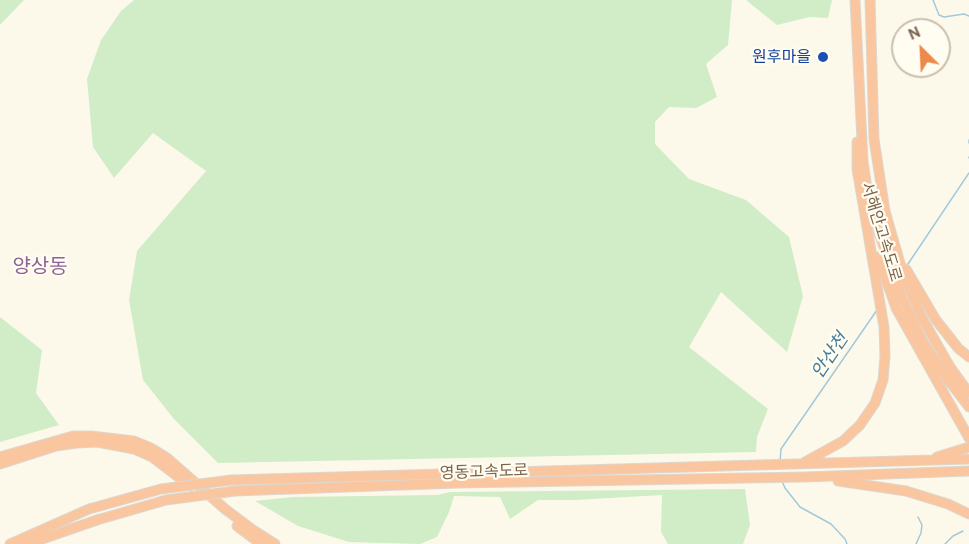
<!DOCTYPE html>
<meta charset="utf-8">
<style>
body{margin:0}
#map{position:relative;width:969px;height:544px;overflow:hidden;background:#fdf9ea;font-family:Cabin,sans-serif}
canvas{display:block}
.north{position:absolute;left:891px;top:18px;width:60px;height:60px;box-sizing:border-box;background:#fffcf2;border:2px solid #cabfaf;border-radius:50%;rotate:336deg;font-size:16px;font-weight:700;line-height:24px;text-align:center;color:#7b644b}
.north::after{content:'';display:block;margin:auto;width:21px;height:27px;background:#ec894b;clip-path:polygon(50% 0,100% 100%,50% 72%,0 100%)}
</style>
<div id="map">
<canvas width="969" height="544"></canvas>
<div class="north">N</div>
</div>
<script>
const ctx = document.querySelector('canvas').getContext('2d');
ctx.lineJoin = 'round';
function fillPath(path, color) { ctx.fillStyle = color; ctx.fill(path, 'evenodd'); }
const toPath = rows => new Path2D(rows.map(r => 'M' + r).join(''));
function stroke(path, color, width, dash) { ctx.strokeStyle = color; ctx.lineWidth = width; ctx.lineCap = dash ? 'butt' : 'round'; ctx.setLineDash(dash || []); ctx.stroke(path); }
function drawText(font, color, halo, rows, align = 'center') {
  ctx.font = font + ' Cabin,"Noto Sans KR",sans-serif'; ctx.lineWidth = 4.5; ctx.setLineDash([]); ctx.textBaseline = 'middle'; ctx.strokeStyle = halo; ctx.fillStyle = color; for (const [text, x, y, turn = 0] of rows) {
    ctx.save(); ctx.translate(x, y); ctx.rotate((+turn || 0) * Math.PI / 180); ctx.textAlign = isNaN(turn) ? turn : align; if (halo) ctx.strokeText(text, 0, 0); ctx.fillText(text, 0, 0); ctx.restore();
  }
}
fillPath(toPath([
 [0,0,24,0,0,25],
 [134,0,732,0,728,45,706,64,717,97,696,108,669,107,655,122,655,144,689,179,746,200,789,237,803,296,787,352,721,292,689,347,768,409,757,437,756,452,218,463,174,419,143,380,129,300,137,251,206,171,153,133,114,178,93,147,87,79,101,40,121,11],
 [746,0,832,0,828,18,809,17,777,25],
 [0,317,42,350,36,393,59,425,0,442],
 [745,489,750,525,743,544,668,544,661,532,662,495,575,500,538,500,510,519,500,497,454,496,449,512,437,537,420,544,349,542,298,526,255,501,292,497,437,495,450,492]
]), '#d0edc7');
stroke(toPath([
 [933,0,939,15,944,17,964,14,969,16],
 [969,143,969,140],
 [969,157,969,158],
 [908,264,969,173],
 [780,462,781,449,877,310],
 [782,481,785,488,800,507,831,524,845,539,847,544],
 [916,544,921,533,922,525,918,517],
 [945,544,953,536,963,531]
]), '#a2c9db', 1.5);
const highway = toPath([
 [855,0,863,161,868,195,875,222,903,300,924,344,946,377,969,407],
 [870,0,874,139,885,211,904,277,922,318,950,367,969,393],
 [878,257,896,308,969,438],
 [906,269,936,320,958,348,969,357],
 [0,457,73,436,91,436,134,441,151,448,167,458,225,509,253,530,275,544],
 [937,457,969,447],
 [805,462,843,441,860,425,875,403,883,380,885,356,884,327,857,169,857,142],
 [0,464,56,446,77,443,97,442,134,449,152,457,190,486],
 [231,480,969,459],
 [838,481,906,491,948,504,969,514],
 [235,491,459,483,805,477,969,471],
 [237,526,261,544],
 [10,544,89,509],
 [28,544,97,520]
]);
stroke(highway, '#ddd7d0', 11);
stroke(highway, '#fac69f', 9);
const highwayBridge = toPath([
 [89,509,161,489,231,480],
 [97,520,166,500,235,491]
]);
stroke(highwayBridge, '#ddd7d0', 11, []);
stroke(highwayBridge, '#fac69f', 9);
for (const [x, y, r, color] of [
 [823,57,6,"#1a4fb4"]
]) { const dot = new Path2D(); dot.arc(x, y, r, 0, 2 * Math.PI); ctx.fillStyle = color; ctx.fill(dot); stroke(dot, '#fffcf2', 2); }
drawText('16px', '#164399', '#fffcf2', [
 ["원후마을",811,57]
], 'right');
drawText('16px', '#7b644b', '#fffcf2', [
 ["서해안고속도로",881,232,73],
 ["영동고속도로",484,472,-2]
]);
drawText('italic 18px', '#467b96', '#fffcf2', [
 ["안산천",830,356,-56]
]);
drawText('20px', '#8d6396', '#fffcf2', [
 ["양상동",40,267]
]);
</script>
